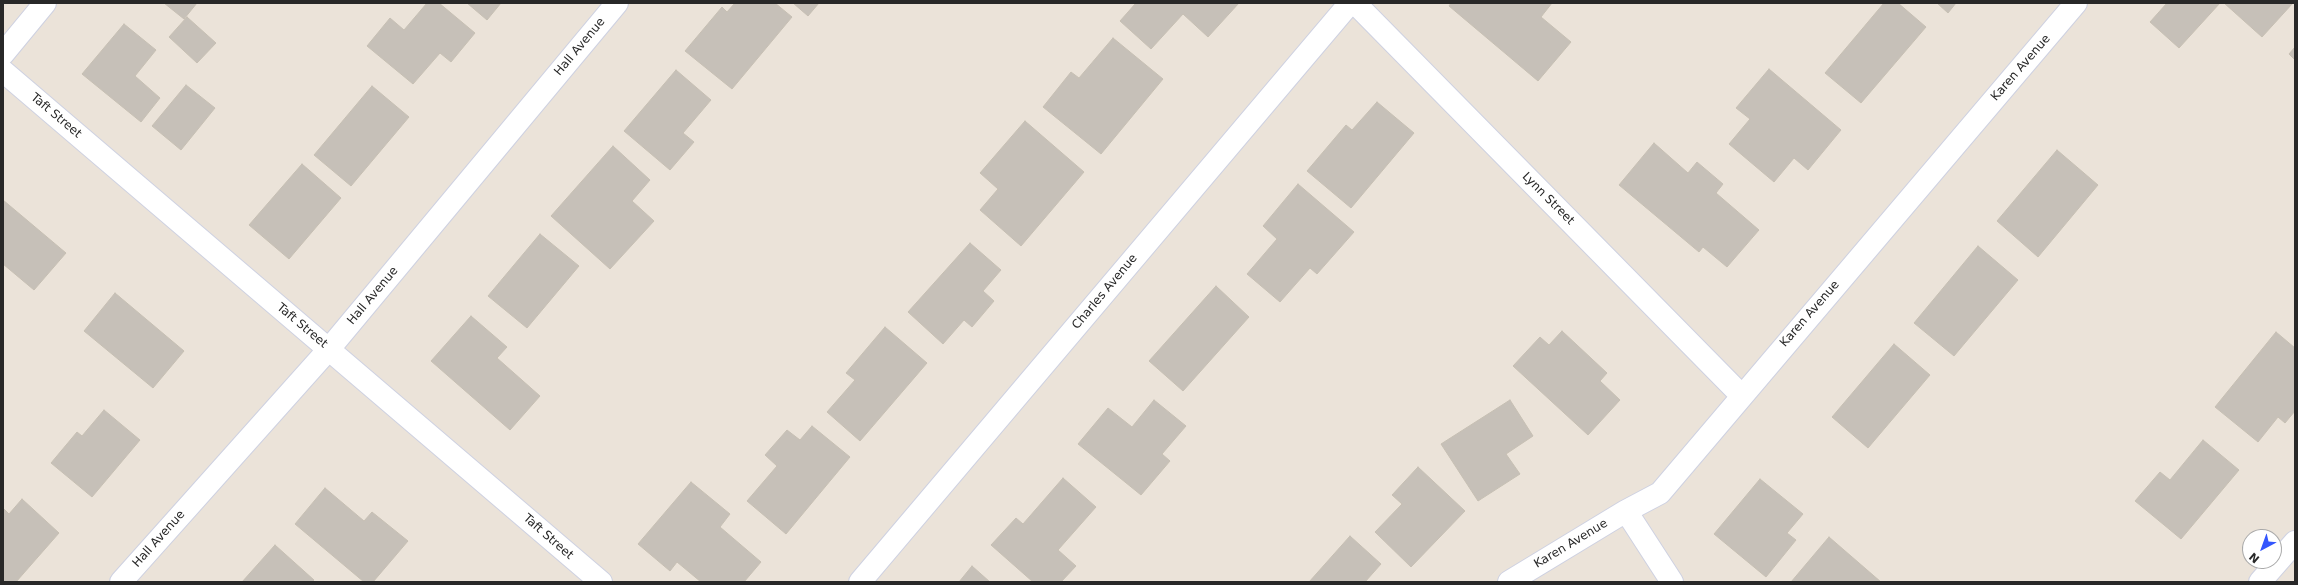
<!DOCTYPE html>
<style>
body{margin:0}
#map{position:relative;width:2298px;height:585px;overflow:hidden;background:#ebe3d9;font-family:"DejaVu Sans",sans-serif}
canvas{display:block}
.frame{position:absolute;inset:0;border:4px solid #282828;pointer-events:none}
.north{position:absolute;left:2242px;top:529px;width:40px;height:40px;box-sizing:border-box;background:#fff;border:1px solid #a9a9a9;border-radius:50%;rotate:221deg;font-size:11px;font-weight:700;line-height:16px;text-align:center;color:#282828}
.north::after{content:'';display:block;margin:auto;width:14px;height:18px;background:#3456fd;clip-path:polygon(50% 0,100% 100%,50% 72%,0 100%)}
</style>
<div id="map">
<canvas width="2298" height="585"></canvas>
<div class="frame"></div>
<div class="north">N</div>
</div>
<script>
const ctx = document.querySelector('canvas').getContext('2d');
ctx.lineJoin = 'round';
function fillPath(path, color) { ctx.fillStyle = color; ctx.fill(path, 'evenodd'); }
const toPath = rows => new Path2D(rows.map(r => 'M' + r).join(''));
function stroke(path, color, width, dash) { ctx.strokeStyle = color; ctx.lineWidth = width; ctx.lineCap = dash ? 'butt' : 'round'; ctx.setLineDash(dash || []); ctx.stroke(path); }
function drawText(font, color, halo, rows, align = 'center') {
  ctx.font = font + ' "DejaVu Sans",sans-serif'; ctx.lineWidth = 3; ctx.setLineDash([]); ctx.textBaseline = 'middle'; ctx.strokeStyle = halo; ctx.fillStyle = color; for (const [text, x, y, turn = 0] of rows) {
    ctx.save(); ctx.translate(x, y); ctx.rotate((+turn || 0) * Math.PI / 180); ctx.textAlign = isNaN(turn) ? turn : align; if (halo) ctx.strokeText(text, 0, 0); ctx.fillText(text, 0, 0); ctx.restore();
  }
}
const building = toPath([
 [164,3,197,3,184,19,164,3],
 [427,3,439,3,475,33,451,62,440,53,413,84,367,46,390,18,404,30,427,3],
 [467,3,501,3,487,20,467,3],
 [735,3,775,3,792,17,732,89,685,51,722,7,727,12,735,3],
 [793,3,819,3,808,16,793,3],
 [1136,3,1239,3,1208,37,1183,14,1151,49,1120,21,1136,3],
 [1451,3,1552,3,1541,17,1571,42,1538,81,1449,6,1451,3],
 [1884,3,1898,3,1926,27,1861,103,1825,73,1884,3],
 [1937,3,1956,3,1948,13,1937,3],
 [2167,3,2220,3,2179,48,2150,22,2167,3],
 [2224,3,2293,3,2262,37,2224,3],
 [187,17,216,43,197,63,169,37,187,17],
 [124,24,156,50,135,76,160,98,141,122,82,74,124,24],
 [1113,38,1163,79,1101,154,1043,107,1071,72,1079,78,1113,38],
 [2295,47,2295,60,2289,54,2295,47],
 [1769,69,1841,130,1808,170,1794,158,1774,182,1729,144,1750,119,1736,108,1769,69],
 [676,70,711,100,683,133,694,142,670,170,624,131,676,70],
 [186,85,215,108,181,150,152,126,186,85],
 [372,86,409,117,351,186,314,155,372,86],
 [1377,102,1414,133,1351,208,1307,171,1346,125,1352,130,1377,102],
 [1025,121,1084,172,1021,246,980,210,998,189,980,173,1025,121],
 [1654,143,1688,173,1697,162,1723,184,1716,193,1759,230,1727,267,1703,247,1699,252,1619,185,1654,143],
 [613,146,650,180,632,201,654,221,610,269,551,216,613,146],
 [2057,150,2098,185,2038,257,1997,221,2057,150],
 [302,164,341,198,289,259,249,225,302,164],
 [1298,184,1354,232,1317,274,1310,268,1280,302,1247,274,1277,239,1263,226,1298,184],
 [3,200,66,253,34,290,3,264,3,200],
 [540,234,579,266,527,328,488,296,540,234],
 [970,243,1001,270,983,291,994,301,972,327,964,320,943,344,908,312,970,243],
 [1978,246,2018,280,1954,356,1914,323,1978,246],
 [1216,286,1249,317,1183,391,1149,361,1216,286],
 [115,293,184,351,153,388,84,331,115,293],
 [471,316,507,347,497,358,540,396,510,430,431,361,471,316],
 [885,327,927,363,860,441,827,412,855,380,846,373,885,327],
 [1562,331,1607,373,1600,381,1620,400,1588,435,1513,366,1540,337,1549,345,1562,331],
 [2276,332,2295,348,2295,411,2285,423,2278,417,2258,442,2215,407,2276,332],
 [1894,344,1930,375,1868,448,1832,417,1894,344],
 [1154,400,1186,426,1162,454,1170,461,1141,495,1078,444,1108,408,1132,427,1154,400],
 [1510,400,1533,436,1506,454,1520,474,1478,501,1441,444,1510,400],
 [104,410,140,440,92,497,51,463,77,432,82,436,104,410],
 [812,426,850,457,786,534,747,501,777,466,765,455,787,430,800,440,812,426],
 [2203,440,2239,470,2181,539,2135,501,2160,472,2170,480,2203,440],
 [1418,467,1465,511,1411,567,1375,532,1402,504,1392,495,1418,467],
 [1063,478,1096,507,1058,550,1076,566,1061,582,1033,582,991,545,1016,518,1023,524,1063,478],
 [1760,479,1803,514,1787,533,1796,540,1766,577,1714,534,1760,479],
 [691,482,730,514,720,527,761,562,744,582,701,582,677,562,670,571,638,544,691,482],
 [325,488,364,521,372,512,408,541,373,582,364,582,295,524,325,488],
 [22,499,59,533,16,582,3,582,3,508,9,514,22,499],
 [1350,536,1381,564,1365,582,1309,582,1350,536],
 [1829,537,1881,582,1791,582,1829,537],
 [275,545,314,580,312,582,242,582,275,545],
 [972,566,990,582,959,582,972,566]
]);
fillPath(building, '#c6c0b8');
stroke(building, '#c6bfb3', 1);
const minor = toPath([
 [1355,3,1741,395],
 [3,54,45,3],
 [3,71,601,582],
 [1626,511,1672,582],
 [121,582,329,349,617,3],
 [860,582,1350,3],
 [1509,582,1626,511,1660,493,2076,3],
 [2260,582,2295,542]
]);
stroke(minor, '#ced1e1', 24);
stroke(minor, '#fff', 22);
drawText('12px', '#282828', '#fff', [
 ["Hall Avenue",580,47,-50],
 ["Karen Avenue",2021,68,-49],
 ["Taft Street",56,116,40],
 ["Lynn Street",1548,199,45],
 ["Charles Avenue",1105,292,-50],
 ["Hall Avenue",373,296,-50],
 ["Karen Avenue",1810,314,-49],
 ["Taft Street",302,326,40],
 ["Taft Street",548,537,41],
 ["Hall Avenue",159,539,-48],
 ["Karen Avenue",1571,544,-31]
]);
</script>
